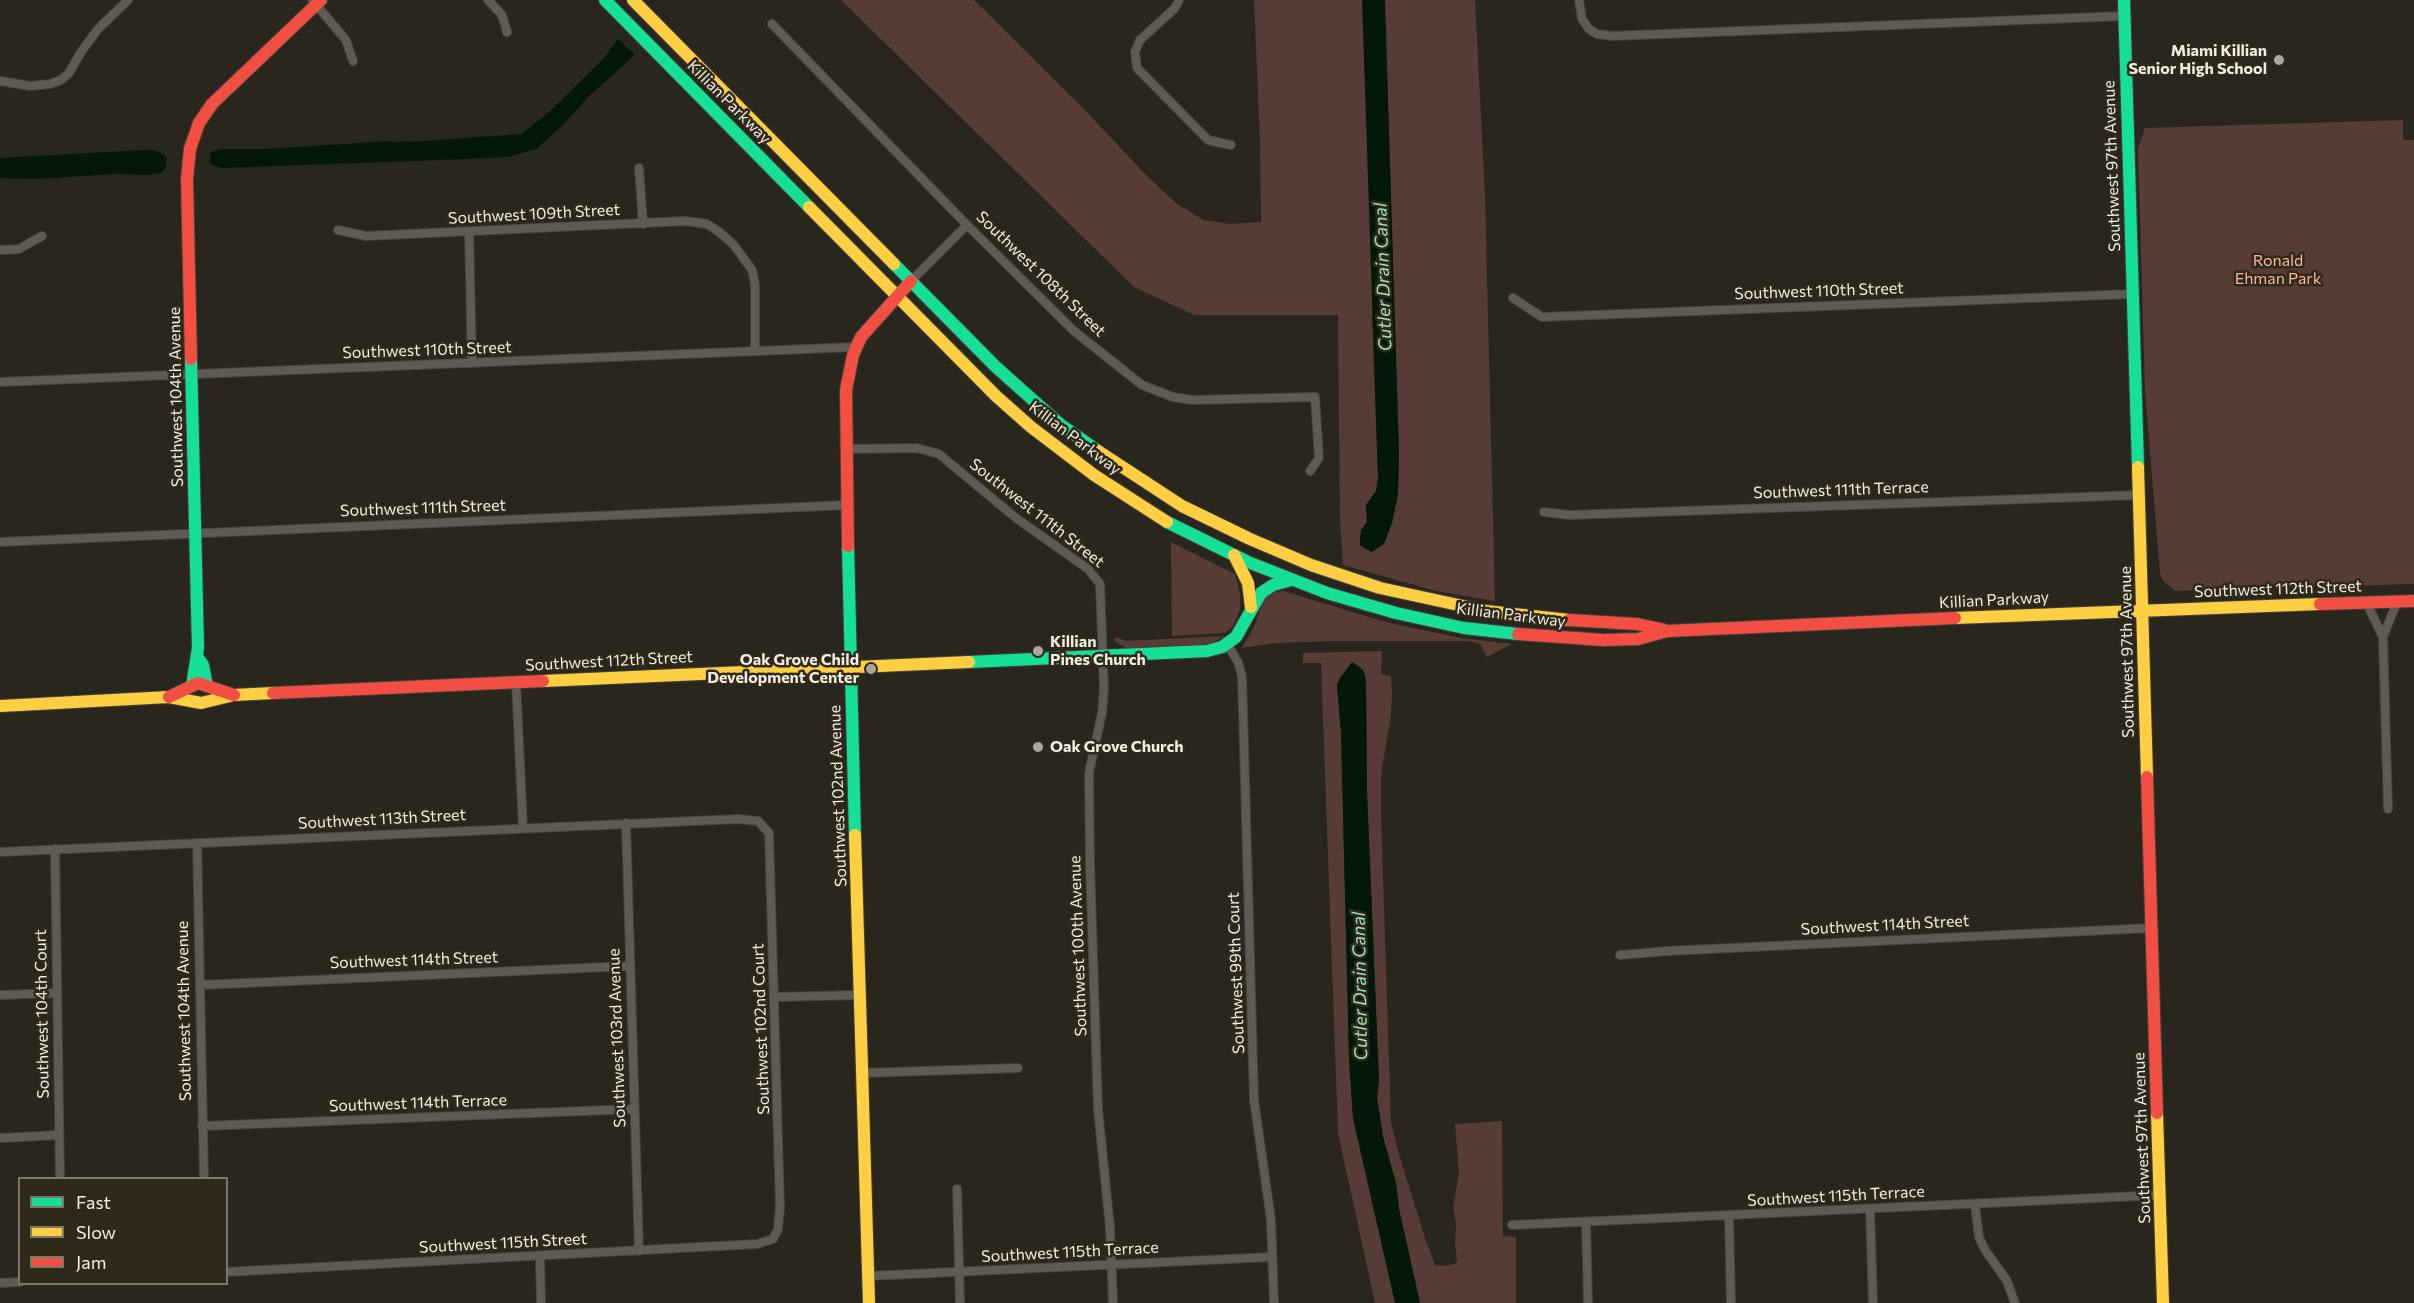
<!DOCTYPE html>
<style>
body{margin:0}
#map{position:relative;width:2414px;height:1303px;overflow:hidden;background:#29261e;font-family:Commissioner,sans-serif}
canvas{display:block}
.legend{position:absolute;left:18px;top:1177px;width:210px;height:108px;box-sizing:border-box;background:#2e2919;border:2px solid #7c776a;margin:0;padding:8px 10px;list-style:none;font-size:18px;color:#f0ede3}
.legend li{display:flex;align-items:center;gap:12px;height:30px}
.legend b{width:30px;border:2px solid #7c776a}
</style>
<div id="map">
<canvas width="2414" height="1303"></canvas>
<ul class="legend">
<li><b style="height:8px;background:#16e098"></b>Fast</li>
<li><b style="height:8px;background:#ffcf43"></b>Slow</li>
<li><b style="height:8px;background:#f24e42"></b>Jam</li>
</ul>
</div>
<script>
const ctx = document.querySelector('canvas').getContext('2d');
ctx.lineJoin = 'round';
function fillPath(path, color) { ctx.fillStyle = color; ctx.fill(path, 'evenodd'); }
const toPath = rows => new Path2D(rows.map(r => 'M' + r).join(''));
function stroke(path, color, width, dash) { ctx.strokeStyle = color; ctx.lineWidth = width; ctx.lineCap = dash ? 'butt' : 'round'; ctx.setLineDash(dash || []); ctx.stroke(path); }
function drawText(font, color, halo, rows, align = 'center') {
  ctx.font = font + ' Commissioner,sans-serif'; ctx.lineWidth = 5; ctx.setLineDash([]); ctx.textBaseline = 'middle'; ctx.strokeStyle = halo; ctx.fillStyle = color; for (const [text, x, y, turn = 0] of rows) {
    ctx.save(); ctx.translate(x, y); ctx.rotate((+turn || 0) * Math.PI / 180); ctx.textAlign = isNaN(turn) ? turn : align; if (halo) ctx.strokeText(text, 0, 0); ctx.fillText(text, 0, 0); ctx.restore();
  }
}
fillPath(toPath([
 [841,0,974,0,1083,108,1146,175,1177,204,1204,220,1230,224,1261,222,1260,140,1254,0,1475,0,1485,195,1495,601,1436,591,1343,565,1340,519,1338,315,1194,315,1134,287],
 [1372,315,1394,315,1399,451,1398,494,1392,523,1384,544,1372,552,1360,545,1360,539,1361,530,1367,522,1366,505,1376,491,1378,478],
 [2403,120,2403,140,2414,140,2414,584,2175,591,2164,582,2160,574,2145,391,2138,149,2145,128],
 [1171,542,1235,574,1240,593,1240,610,1233,626,1225,633,1172,636],
 [1283,591,1389,623,1461,638,1512,644,1487,657,1480,644,1469,641,1330,641,1277,643,1242,648,1254,627,1264,599,1273,592],
 [1225,636,1214,642,1197,646,1128,649,1113,640,1117,637,1125,641],
 [1382,651,1381,674,1391,676,1392,692,1391,715,1381,775,1381,815,1391,1123,1398,1151,1425,1238,1435,1265,1443,1266,1455,1264,1457,1261,1455,1244,1456,1223,1453,1208,1459,1173,1455,1124,1502,1121,1503,1236,1516,1237,1516,1303,1420,1303,1399,1209,1396,1183,1383,1137,1377,1097,1379,1081,1367,793,1366,680,1363,670,1353,662,1340,678,1337,685,1341,732,1349,1058,1353,1118,1395,1303,1375,1303,1338,1133,1321,663,1303,663,1303,653]
]), '#573c35');
fillPath(toPath([
 [1362,0,1385,0,1399,451,1398,494,1392,523,1384,544,1371,552,1360,545,1360,539,1361,530,1367,522,1366,505,1376,491,1378,478],
 [618,39,635,55,590,95,561,127,536,149,508,157,467,159,223,168,209,164,211,152,222,149,266,149,390,141,393,142,425,141,521,134,547,114,605,57],
 [144,150,153,150,165,155,167,159,165,169,160,173,148,175,114,174,37,179,0,178,0,158],
 [1352,662,1363,670,1366,680,1367,792,1379,1081,1377,1097,1383,1137,1396,1183,1399,1209,1420,1303,1395,1303,1353,1118,1349,1058,1341,732,1337,685,1340,678]
]), '#04180a');
const street = toPath([
 [312,0,346,40,353,61],
 [488,0,502,15,507,32],
 [1179,0,1175,8,1140,40,1135,52,1137,68,1208,140,1231,145],
 [1579,0,1582,19,1589,29,1597,34,1612,36,2124,16],
 [772,24,967,225,1074,331,1142,385,1173,397,1193,400,1315,397,1319,458,1310,471],
 [0,81,30,86,50,84,61,80,69,73,81,52,98,29,128,0],
 [639,168,643,224],
 [338,230,366,236,686,221,707,224,718,231,733,244,752,270,755,284,755,350],
 [469,232,472,363],
 [0,250,19,249,42,236],
 [911,281,967,225],
 [1513,298,1542,317,2133,294],
 [0,382,856,347],
 [847,449,917,448,939,454,1016,518,1088,569,1100,584,1104,689,1102,713,1089,773,1090,864,1098,1109,1110,1228,1113,1303],
 [1544,512,1570,515,2140,495],
 [0,542,847,505],
 [2366,602,2383,637,2388,809],
 [2383,637,2397,602],
 [1227,644,1238,662,1242,676,1254,1100,1271,1220,1274,1303],
 [516,682,523,828],
 [626,823,639,1251],
 [197,843,204,1178],
 [55,849,60,1178],
 [0,852,738,819,758,821,769,833,780,1207,778,1229,773,1239,757,1244,226,1272],
 [1620,955,1668,951,2151,928],
 [200,985,630,966],
 [0,995,57,993],
 [775,997,860,995],
 [862,1073,1018,1068],
 [202,1126,634,1109],
 [0,1138,59,1135],
 [957,1189,960,1303],
 [1975,1204,1979,1237,1985,1250,2007,1281,2015,1303],
 [1870,1209,1873,1303],
 [1729,1216,1731,1303],
 [1586,1222,1588,1303],
 [1512,1225,2160,1195],
 [540,1256,541,1303],
 [868,1276,1272,1257],
 [0,1283,20,1282]
]);
const fast = toPath([
 [605,0,809,207],
 [2124,0,2138,467],
 [894,264,996,367,1061,425,1098,451],
 [191,359,198,648,192,686],
 [1167,522,1248,562,1327,593,1396,613,1464,628,1518,634],
 [848,546,855,835],
 [198,658,203,665,207,686],
 [969,662,1207,651,1222,647,1236,637,1261,593,1273,585,1291,580]
]);
const slow = toPath([
 [633,0,894,264],
 [809,207,996,396,1031,427,1094,475,1167,522],
 [1098,451,1182,506,1250,539,1311,565,1380,588,1486,611,1569,620],
 [2138,467,2147,777],
 [1234,555,1248,583,1251,607],
 [1955,618,2320,604],
 [543,681,969,662],
 [0,706,169,697,201,703,234,695,273,693],
 [855,835,869,1303],
 [2157,1113,2163,1303]
]);
const jam = toPath([
 [191,359,187,179,190,149,199,123,212,104,321,0],
 [848,546,846,390,853,355,861,337,911,281],
 [2320,604,2414,601],
 [1569,620,1637,624,1665,630],
 [1518,634,1603,640,1638,639,1667,631,1955,618],
 [273,693,543,681],
 [169,697,198,683,234,695],
 [2147,777,2157,1113]
]);
stroke(street, '#46433d', 10);
stroke(fast, '#46433d', 14);
stroke(slow, '#46433d', 14);
stroke(jam, '#46433d', 14);
stroke(street, '#5e5b55', 8);
stroke(fast, '#16e098', 12);
stroke(slow, '#ffcf43', 12);
stroke(jam, '#f24e42', 12);
for (const [x, y, r, color] of [
 [2279,60,6,"#aaa79e"],
 [1038,651,6,"#aaa79e"],
 [871,669,6,"#aaa79e"],
 [1038,747,6,"#aaa79e"]
]) { const dot = new Path2D(); dot.arc(x, y, r, 0, 2 * Math.PI); ctx.fillStyle = color; ctx.fill(dot); stroke(dot, '#2e2919', 2); }
drawText('bold 16px', '#f0ede3', '#2e2919', [
 ["Miami Killian",2267,51],
 ["Senior High School",2267,69],
 ["Killian",1050,642,"left"],
 ["Pines Church",1050,660,"left"],
 ["Oak Grove Child",859,660],
 ["Development Center",859,678],
 ["Oak Grove Church",1050,747,"left"]
], 'right');
drawText('16px', '#f0ede3', '#2e2919', [
 ["Killian Parkway",729,102,45],
 ["Southwest 97th Avenue",2112,166,-92],
 ["Southwest 109th Street",534,214,-3],
 ["Southwest 108th Street",1041,274,44],
 ["Southwest 110th Street",1819,291,-2],
 ["Southwest 110th Street",427,350,-2],
 ["Southwest 104th Avenue",176,397,-91],
 ["Killian Parkway",1075,438,37],
 ["Southwest 111th Terrace",1841,490,-2],
 ["Southwest 111th Street",423,508,-2],
 ["Southwest 111th Street",1037,513,38],
 ["Southwest 112th Street",2278,589,-2],
 ["Killian Parkway",1994,600,-3],
 ["Killian Parkway",1511,615,7],
 ["Southwest 97th Avenue",2127,652,-91],
 ["Southwest 112th Street",609,661,-3],
 ["Southwest 102nd Avenue",838,796,-92],
 ["Southwest 113th Street",382,819,-3],
 ["Southwest 114th Street",1885,925,-3],
 ["Southwest 100th Avenue",1078,946,-92],
 ["Southwest 114th Street",414,960,-2],
 ["Southwest 99th Court",1236,973,-92],
 ["Southwest 104th Avenue",184,1011,-91],
 ["Southwest 104th Court",42,1014,-91],
 ["Southwest 102nd Court",761,1029,-92],
 ["Southwest 103rd Avenue",617,1038,-92],
 ["Southwest 114th Terrace",418,1103,-2],
 ["Southwest 97th Avenue",2142,1138,-92],
 ["Southwest 115th Terrace",1836,1196,-3],
 ["Southwest 115th Street",503,1243,-3],
 ["Southwest 115th Terrace",1070,1252,-3]
]);
drawText('16px', '#fdb3a5', '#2e2919', [
 ["Ronald",2278,261],
 ["Ehman Park",2278,279]
]);
drawText('italic 18px', '#a0e2b8', '#2e2919', [
 ["Cutler Drain Canal",1383,277,-92],
 ["Cutler Drain Canal",1360,986,-91]
]);
</script>
